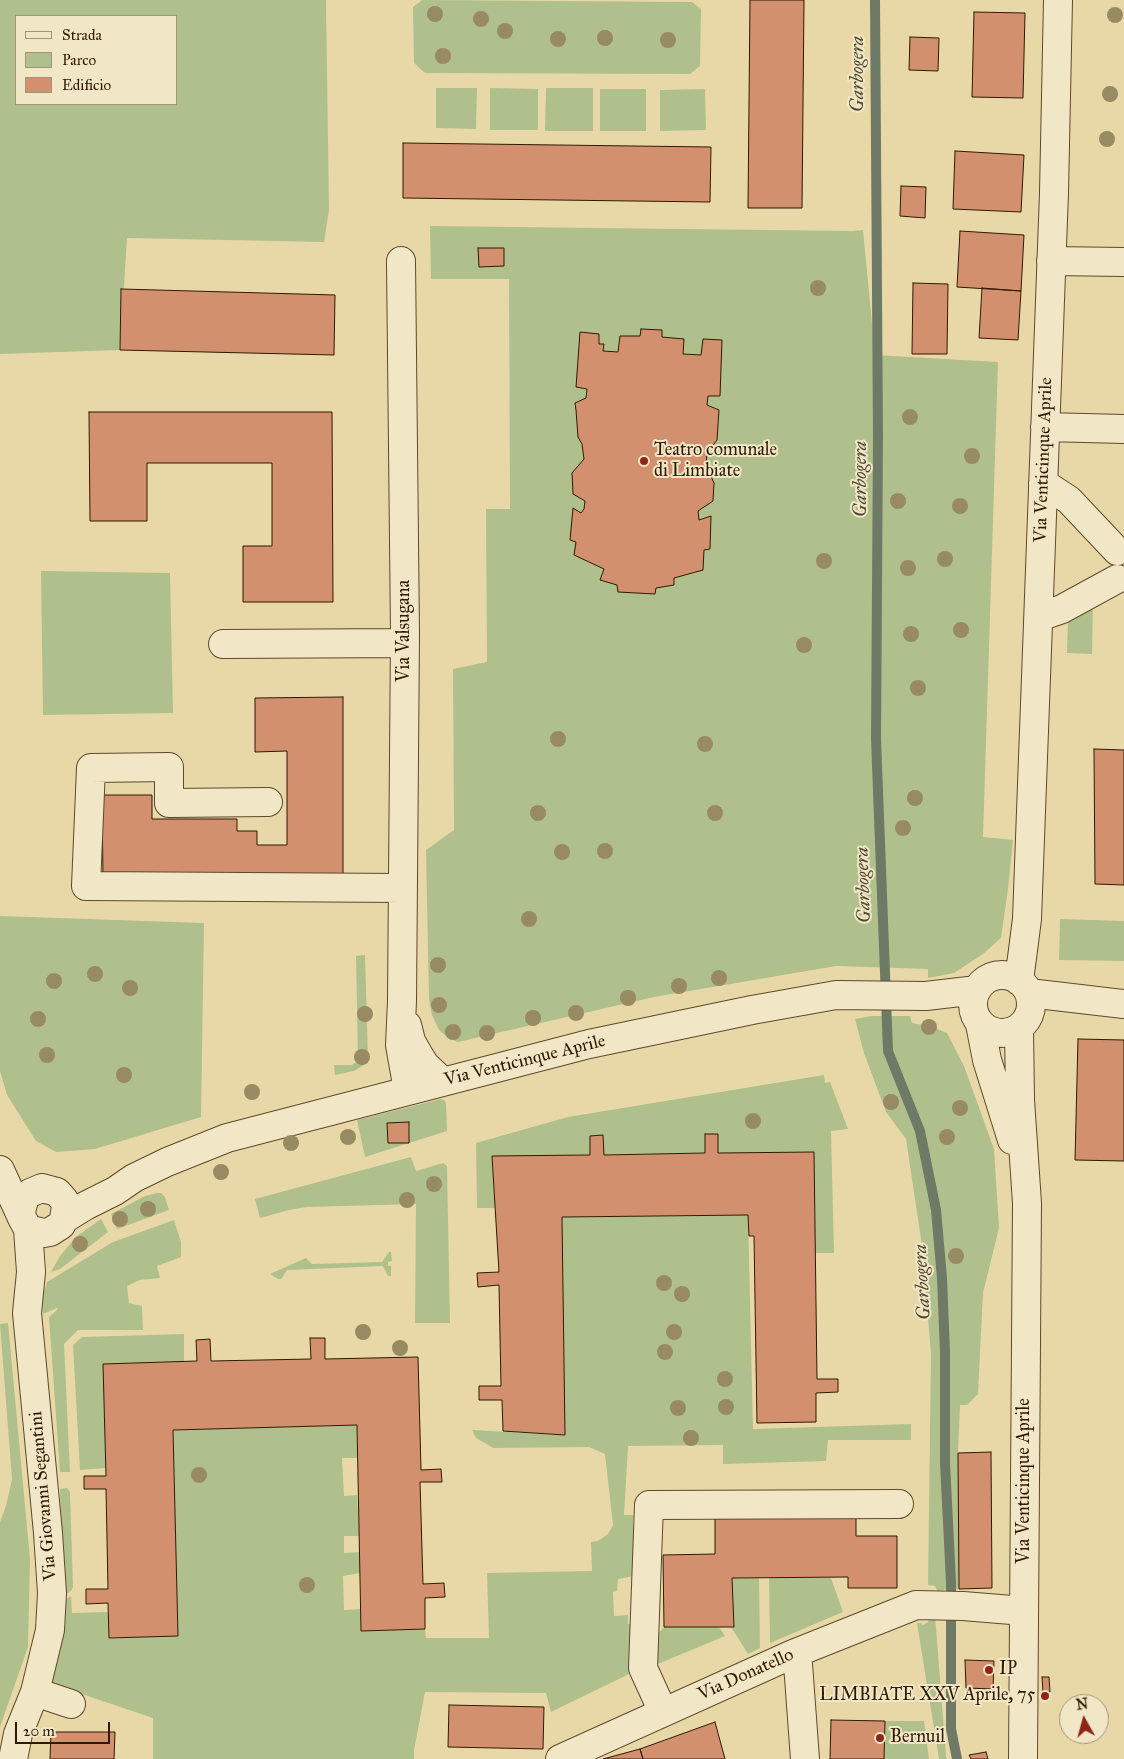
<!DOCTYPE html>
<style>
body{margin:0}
#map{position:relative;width:1124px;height:1759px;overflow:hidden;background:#e9d8a7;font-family:"IM FELL Great Primer",serif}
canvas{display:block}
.legend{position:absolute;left:15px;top:15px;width:162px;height:90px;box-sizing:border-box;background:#f1e6c6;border:1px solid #a49477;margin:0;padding:6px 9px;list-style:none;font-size:15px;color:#301900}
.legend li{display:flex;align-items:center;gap:10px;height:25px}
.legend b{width:25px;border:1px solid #a49477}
.north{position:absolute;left:1059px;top:1694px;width:50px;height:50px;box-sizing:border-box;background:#f1e6c6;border:1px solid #a49477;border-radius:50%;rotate:353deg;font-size:14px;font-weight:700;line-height:20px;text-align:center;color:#301900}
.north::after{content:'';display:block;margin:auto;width:18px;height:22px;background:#8f2418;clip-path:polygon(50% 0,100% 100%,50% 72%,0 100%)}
.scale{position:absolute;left:15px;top:1722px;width:95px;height:22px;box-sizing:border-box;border:2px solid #301900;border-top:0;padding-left:6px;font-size:15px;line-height:18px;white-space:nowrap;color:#301900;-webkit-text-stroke:4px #f1e6c6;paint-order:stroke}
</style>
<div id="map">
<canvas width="1124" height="1759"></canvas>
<ul class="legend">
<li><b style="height:6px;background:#f1e6c6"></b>Strada</li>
<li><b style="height:14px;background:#b0c08c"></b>Parco</li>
<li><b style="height:14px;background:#d2906f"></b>Edificio</li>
</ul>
<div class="north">N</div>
<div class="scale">20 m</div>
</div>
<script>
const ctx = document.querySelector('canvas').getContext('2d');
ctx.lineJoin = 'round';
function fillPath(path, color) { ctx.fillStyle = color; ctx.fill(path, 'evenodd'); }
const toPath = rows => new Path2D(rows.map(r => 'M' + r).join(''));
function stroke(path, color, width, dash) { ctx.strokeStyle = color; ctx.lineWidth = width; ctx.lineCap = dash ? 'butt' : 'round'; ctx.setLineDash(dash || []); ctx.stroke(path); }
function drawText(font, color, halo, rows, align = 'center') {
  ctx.font = font + ' "IM FELL Great Primer",serif'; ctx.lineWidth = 4; ctx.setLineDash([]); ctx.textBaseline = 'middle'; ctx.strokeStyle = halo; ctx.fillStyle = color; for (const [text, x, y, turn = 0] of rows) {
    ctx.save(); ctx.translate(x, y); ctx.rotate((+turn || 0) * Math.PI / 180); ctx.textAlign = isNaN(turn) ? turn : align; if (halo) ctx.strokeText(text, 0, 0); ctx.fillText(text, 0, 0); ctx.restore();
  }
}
fillPath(toPath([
 [0,0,326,0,329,210,324,242,127,238,120,350,0,354],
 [16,16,176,16,176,104,16,104],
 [422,0,692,2,701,9,700,66,690,74,425,73,414,63,413,7],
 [436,88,477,88,476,129,436,128],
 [490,88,538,89,538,130,490,130],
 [546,88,593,88,593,131,545,131],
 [600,89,646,89,646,131,600,131],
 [705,89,706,130,660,131,660,90],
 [430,226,853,231,863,230,875,355,998,362,983,837,1013,840,1008,889,1001,938,983,954,954,973,928,978,928,969,836,966,654,997,458,1042,448,1038,439,1030,432,1015,429,1000,426,850,454,830,453,669,487,662,486,509,510,509,509,279,431,279],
 [41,571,170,573,173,713,43,715],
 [1093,600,1092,654,1067,653,1068,617],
 [0,916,204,923,201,1117,95,1149,56,1152,36,1141,7,1095,0,1071],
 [1060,919,1124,921,1124,961,1059,960],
 [365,955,368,1059,367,1063,354,1071,335,1075,334,1065,352,1065,358,1061,356,956],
 [872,1016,910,1016,912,1023,929,1026,947,1033,964,1066,994,1149,999,1228,983,1293,978,1394,967,1405,960,1405,958,1453,959,1589,946,1589,938,1592,935,1586,928,1585,931,1354,922,1246,906,1139,886,1112,864,1053,855,1019],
 [824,1075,825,1083,830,1082,848,1129,831,1131,834,1253,815,1253,813,1152,718,1153,718,1134,705,1134,705,1153,604,1155,603,1136,590,1136,590,1155,492,1157,495,1208,477,1208,476,1143,568,1117],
 [441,1099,444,1100,446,1103,447,1131,365,1157,357,1120],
 [411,1157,416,1171,443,1163,447,1166,450,1323,415,1323,416,1204,307,1207,289,1210,260,1218,255,1199],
 [157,1193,161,1193,165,1197,169,1210,117,1229,111,1214,145,1196],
 [748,1215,753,1429,911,1424,911,1440,828,1440,826,1461,723,1464,723,1445,628,1446,624,1515,633,1515,634,1576,618,1579,617,1591,613,1592,614,1616,628,1615,628,1624,634,1624,631,1673,551,1712,546,1693,425,1692,414,1750,414,1759,153,1759,153,1718,49,1683,62,1602,71,1596,72,1613,108,1612,109,1638,177,1636,173,1430,357,1425,357,1458,342,1458,344,1496,357,1495,359,1536,344,1536,344,1553,359,1552,360,1573,343,1576,344,1610,361,1609,362,1631,425,1629,426,1638,489,1638,487,1573,592,1571,591,1542,598,1541,608,1534,613,1525,605,1454,589,1447,493,1448,476,1438,472,1430,564,1435,562,1217],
 [101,1219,108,1232,60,1269,51,1272,60,1256,76,1237],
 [174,1220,181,1242,181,1257,157,1266,160,1278,140,1280,127,1286,129,1303,142,1306,143,1330,78,1330,64,1344,70,1472,60,1472,49,1317,58,1309,57,1308,43,1314,42,1299,47,1282,113,1242],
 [389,1252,391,1252,392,1261,388,1262,388,1266,391,1266,391,1276,388,1276,383,1266,287,1270,281,1279,278,1279,270,1274,306,1258,312,1264,382,1262],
 [8,1323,30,1559,28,1647,0,1727,0,1522,6,1506,12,1479,0,1324],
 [184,1334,184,1362,104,1364,106,1468,80,1470,73,1345,82,1337],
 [67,1488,70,1492,73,1587,71,1591,63,1596,60,1489],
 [732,1578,759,1578,760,1648,748,1654,731,1627,734,1627],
 [769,1578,831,1578,843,1612,770,1643],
 [935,1615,946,1756,947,1759,939,1759,917,1623,921,1623,923,1625,928,1622,929,1616],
 [664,1627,719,1627,725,1636,658,1664,657,1635],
 [885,1721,924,1721,929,1759,884,1759]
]), '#b0c08c');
stroke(toPath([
 [875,0,878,436,876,739,888,1051,920,1131,936,1210,942,1278,945,1352,945,1463,951,1582,951,1729,957,1759]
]), '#6e7a65', 10);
const building = toPath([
 [750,0,804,0,802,208,748,208,750,0],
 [974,12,1025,13,1023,98,972,97,974,12],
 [910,37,939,38,938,71,909,70,910,37],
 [403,143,711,147,710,202,403,198,403,143],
 [955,151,1024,155,1021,212,953,209,955,151],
 [901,186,926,187,925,218,900,216,901,186],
 [960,231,1024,235,1021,291,957,287,960,231],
 [478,248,504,248,504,266,479,267,478,248],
 [913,283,948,284,947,354,912,354,913,283],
 [982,288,1021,291,1018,340,979,338,982,288],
 [121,289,335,295,334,355,120,350,121,289],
 [641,329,662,330,662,337,684,339,683,354,701,355,703,339,722,340,720,396,708,396,707,405,719,410,717,440,707,453,706,465,714,483,713,501,698,511,699,520,711,516,710,549,704,550,703,570,674,578,674,585,656,588,655,594,618,592,617,585,600,580,604,569,574,555,576,542,570,540,573,508,581,513,584,509,585,501,573,494,572,473,584,459,582,444,578,437,576,410,575,403,586,398,587,389,576,387,580,332,599,334,599,344,604,344,603,351,618,352,620,336,640,336,641,329],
 [89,412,332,412,333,602,243,602,243,546,272,546,272,463,147,463,147,521,90,521,89,412],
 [343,697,343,880,103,881,102,795,152,795,152,819,237,819,237,831,257,831,257,845,287,845,287,751,255,752,255,698,343,697],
 [1094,749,1124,750,1124,885,1095,884,1094,749],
 [1078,1039,1124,1040,1124,1161,1075,1160,1078,1039],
 [409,1122,409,1143,388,1143,387,1123,409,1122],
 [705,1134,718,1134,718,1153,814,1152,817,1379,838,1379,838,1392,816,1393,816,1422,757,1423,754,1236,749,1236,748,1215,562,1217,565,1435,503,1431,502,1400,479,1400,479,1386,501,1386,499,1285,478,1287,477,1273,499,1272,492,1156,590,1155,590,1136,603,1135,604,1155,705,1153,705,1134],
 [310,1338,325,1338,325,1359,418,1357,421,1470,441,1469,442,1482,420,1482,423,1584,444,1583,445,1597,425,1598,425,1629,361,1631,357,1425,173,1430,178,1636,109,1638,108,1603,86,1604,86,1589,108,1589,106,1489,84,1489,84,1476,106,1476,103,1364,197,1361,196,1340,210,1339,211,1361,311,1359,310,1338],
 [991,1452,992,1588,959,1589,958,1453,991,1452],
 [856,1516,856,1536,897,1536,897,1588,848,1588,848,1577,732,1578,734,1627,664,1627,663,1555,715,1554,715,1517,856,1516],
 [965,1660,994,1661,993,1689,966,1688,965,1660],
 [1042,1677,1049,1677,1050,1692,1043,1692,1042,1677],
 [449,1705,544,1707,543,1749,448,1747,449,1705],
 [831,1720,885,1721,884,1759,830,1759,831,1720],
 [715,1722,725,1759,643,1759,640,1749,715,1722],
 [51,1732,115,1732,114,1759,50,1759,51,1732],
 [640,1749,643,1759,603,1759,640,1749],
 [986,1752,988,1759,971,1759,969,1755,986,1752]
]);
fillPath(building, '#d2906f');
stroke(building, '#301900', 1);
const minor = toPath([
 [401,261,405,634,402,1001,400,1045,408,1090],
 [1051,261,1124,262],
 [1045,427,1124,429],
 [1043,483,1069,500,1117,551],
 [1039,617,1062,609,1117,579],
 [223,644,405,643],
 [268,802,169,803,169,767,91,768,86,886,403,888],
 '973 1004a29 29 0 1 1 58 0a29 29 0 1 1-58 0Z',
 [1019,981,1027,919,1054,193,1058,0],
 [1029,993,1124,1004],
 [980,1024,987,1060,1012,1140],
 [407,1025,411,1041,420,1057,425,1065,443,1082],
 [1019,1028,1020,1100,1027,1203,1023,1759],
 [0,1170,22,1218],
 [42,1188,57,1192,64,1200,66,1206,64,1219,61,1225,50,1232,44,1233,28,1229,22,1218,21,1211,25,1197,30,1193,42,1188],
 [64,1219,85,1206,115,1191,134,1178,167,1162,227,1138,589,1044,752,1010,836,995,926,996,977,990],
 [798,1664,805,1759],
 [35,1692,71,1704],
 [663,1712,643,1668,649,1505,899,1504],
 [13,1759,18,1734,35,1692,50,1630,52,1593,48,1533,27,1313,31,1272,28,1229],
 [560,1759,793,1654,916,1605,963,1606,1024,1611]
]);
stroke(minor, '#5e492a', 30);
stroke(minor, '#f1e6c6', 28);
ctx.fillStyle = '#988a62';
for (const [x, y] of [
 [435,14],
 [1115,15],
 [481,19],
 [505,31],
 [605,38],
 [558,39],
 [668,40],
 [443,56],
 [1110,94],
 [1107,139],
 [818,288],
 [910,417],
 [972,456],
 [898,501],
 [960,506],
 [945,559],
 [824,561],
 [908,568],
 [961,630],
 [911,634],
 [804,645],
 [918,688],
 [558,739],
 [705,744],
 [915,798],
 [538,813],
 [715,813],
 [903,828],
 [605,851],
 [562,852],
 [529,919],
 [438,965],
 [95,974],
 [719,978],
 [54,981],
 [679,986],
 [130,988],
 [628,998],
 [439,1005],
 [576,1013],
 [365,1014],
 [533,1018],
 [38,1019],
 [929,1027],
 [453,1032],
 [487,1033],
 [47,1055],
 [362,1057],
 [124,1075],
 [252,1092],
 [891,1102],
 [960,1108],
 [753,1121],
 [348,1137],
 [947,1137],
 [291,1143],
 [221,1172],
 [434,1184],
 [407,1200],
 [148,1209],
 [120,1219],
 [80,1244],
 [956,1256],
 [664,1283],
 [682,1294],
 [363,1332],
 [674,1332],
 [400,1348],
 [665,1352],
 [725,1379],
 [726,1407],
 [678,1408],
 [691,1438],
 [199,1475],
 [307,1585]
]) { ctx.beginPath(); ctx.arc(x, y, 8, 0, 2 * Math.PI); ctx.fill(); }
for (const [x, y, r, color] of [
 [644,461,5,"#8f2418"],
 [989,1670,5,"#8f2418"],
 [1045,1696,5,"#8f2418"],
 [880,1738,5,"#8f2418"]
]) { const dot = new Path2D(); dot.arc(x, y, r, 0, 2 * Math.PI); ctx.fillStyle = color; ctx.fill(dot); stroke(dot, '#f1e6c6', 2); }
drawText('18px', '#301900', '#f1e6c6', [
 ["Teatro comunale",654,451],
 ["di Limbiate",654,472],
 ["IP",999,1670],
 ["LIMBIATE XXV Aprile, 75",1035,1696,"right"],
 ["Bernuil",890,1738]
], 'left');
drawText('18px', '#301900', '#f1e6c6', [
 ["Via Venticinque Aprile",1044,460,-88],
 ["Via Valsugana",405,631,-90],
 ["Via Venticinque Aprile",525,1061,-14],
 ["Via Venticinque Aprile",1025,1481,-90],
 ["Via Giovanni Segantini",44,1496,-95],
 ["Via Donatello",746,1675,-24]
]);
drawText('italic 19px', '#4f4932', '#f1e6c6', [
 ["Garbogera",858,74,-90],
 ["Garbogera",861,479,-90],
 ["Garbogera",864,885,-92],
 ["Garbogera",923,1282,-93]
]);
</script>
